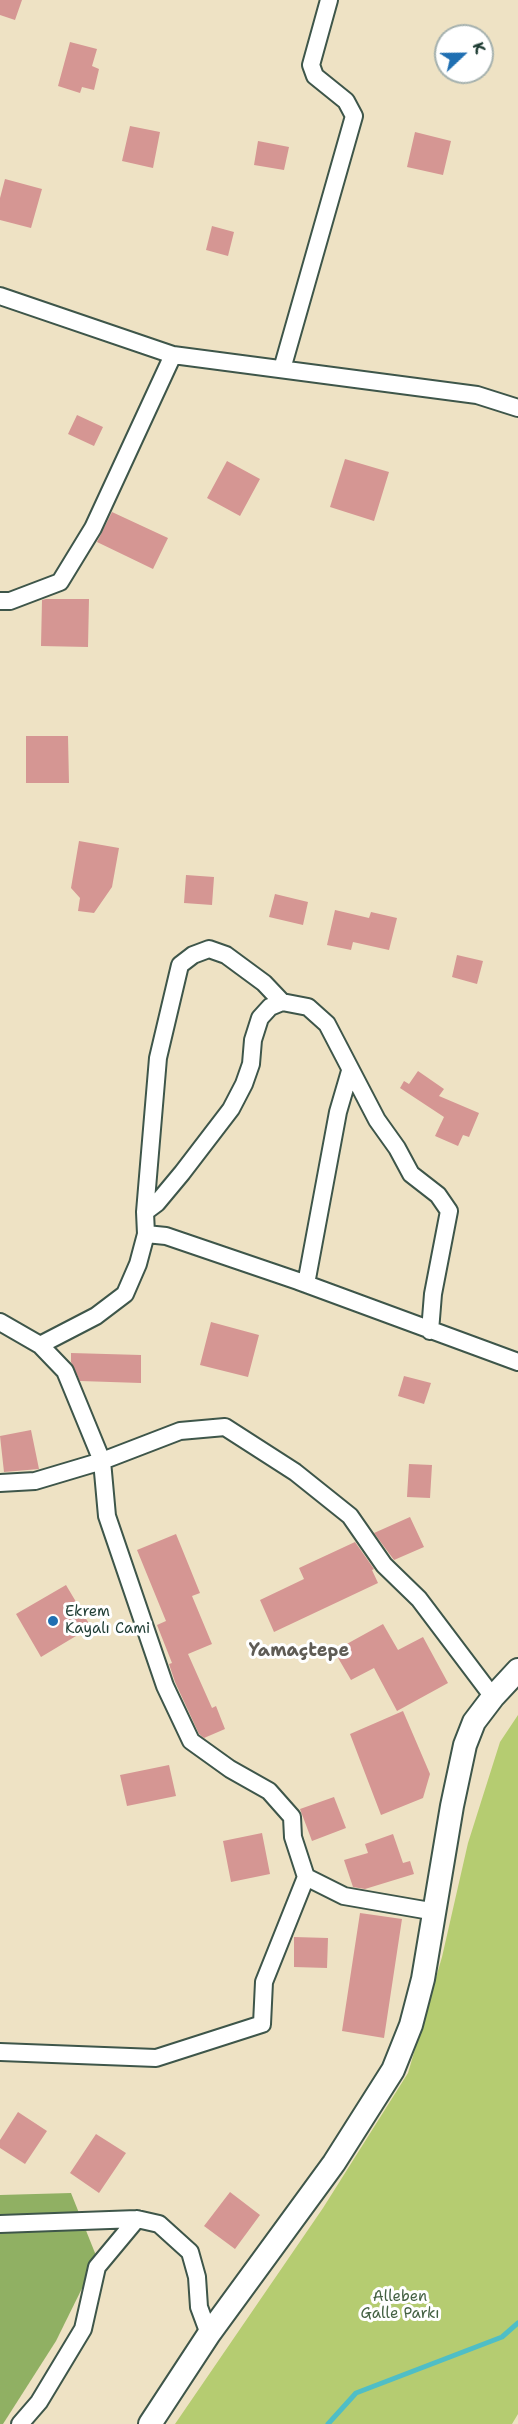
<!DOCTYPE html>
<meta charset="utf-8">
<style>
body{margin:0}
#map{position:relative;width:518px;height:2424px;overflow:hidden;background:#eee2c4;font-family:"Shantell Sans",sans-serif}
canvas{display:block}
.north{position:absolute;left:434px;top:24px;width:60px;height:60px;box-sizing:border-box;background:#fff;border:2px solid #a5b1ae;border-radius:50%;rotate:68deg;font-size:16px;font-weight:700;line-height:24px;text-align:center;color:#1f3d34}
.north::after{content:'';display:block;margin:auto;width:21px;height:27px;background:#1f6fb2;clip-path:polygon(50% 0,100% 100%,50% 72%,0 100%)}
</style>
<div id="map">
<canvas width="518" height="2424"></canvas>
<div class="north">K</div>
</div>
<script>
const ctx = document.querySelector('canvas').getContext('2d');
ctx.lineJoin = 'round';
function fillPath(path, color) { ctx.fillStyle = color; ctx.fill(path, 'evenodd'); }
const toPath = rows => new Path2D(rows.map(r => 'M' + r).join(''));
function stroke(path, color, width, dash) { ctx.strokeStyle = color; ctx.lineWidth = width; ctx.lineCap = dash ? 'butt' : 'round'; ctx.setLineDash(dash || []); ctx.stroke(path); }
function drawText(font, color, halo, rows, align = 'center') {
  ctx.font = font + ' "Shantell Sans",sans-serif'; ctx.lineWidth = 6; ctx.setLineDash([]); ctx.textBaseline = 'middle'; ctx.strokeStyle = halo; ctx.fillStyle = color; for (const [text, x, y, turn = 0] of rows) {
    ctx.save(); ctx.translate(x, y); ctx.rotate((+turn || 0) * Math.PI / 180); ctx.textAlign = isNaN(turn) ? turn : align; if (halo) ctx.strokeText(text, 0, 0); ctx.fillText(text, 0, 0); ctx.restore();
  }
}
fillPath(toPath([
 [518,1715,518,2414,512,2424,175,2424,323,2208,408,2073,442,1957,468,1843,500,1742]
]), '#b5cc71');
fillPath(toPath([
 [71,2193,97,2258,56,2341,3,2424,0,2424,0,2195]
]), '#90b063');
stroke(toPath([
 [328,2424,356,2393,502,2337,518,2323]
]), '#4fbec6', 5);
fillPath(toPath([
 [0,0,22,0,15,20,0,15],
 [70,42,97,49,92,66,99,69,94,90,82,87,80,93,58,86],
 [130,126,160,132,153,168,122,161],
 [415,132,451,141,443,175,407,167],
 [258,141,289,147,284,170,254,165],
 [5,179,42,189,31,228,0,220,0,198],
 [212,226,234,232,228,256,206,250],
 [77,415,103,427,94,446,68,434],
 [345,459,389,472,374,521,330,507],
 [227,461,260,479,240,516,207,498],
 [112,512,168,538,153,569,97,542],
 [46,599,89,599,88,647,41,646,42,600],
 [26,736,68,736,69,783,26,783],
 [79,841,119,848,112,887,94,913,78,911,80,898,71,888],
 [186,875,214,877,212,905,184,903],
 [275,894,308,902,303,925,269,917],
 [335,910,369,918,371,912,397,918,389,950,353,942,351,950,327,945],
 [457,955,483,961,477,984,452,977],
 [418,1071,444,1089,439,1096,479,1113,469,1137,463,1135,458,1146,435,1136,444,1117,400,1088,404,1081,409,1084],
 [211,1322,259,1335,248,1377,200,1365],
 [71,1353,141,1355,141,1383,80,1381,71,1362],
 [404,1376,431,1383,424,1404,398,1396],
 [31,1430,39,1469,4,1472,0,1436],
 [409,1464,432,1465,430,1498,407,1497],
 [410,1517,424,1547,394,1560,374,1533],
 [176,1534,200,1593,192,1596,212,1644,188,1654,212,1708,216,1706,225,1729,204,1738,199,1734,175,1682,169,1664,172,1663,157,1625,166,1621,137,1550],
 [355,1542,374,1569,372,1570,378,1583,274,1632,260,1600,304,1579,299,1568],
 [66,1585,91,1627,41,1657,16,1614],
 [383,1624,398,1650,423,1637,448,1683,397,1711,374,1668,351,1680,334,1651],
 [403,1711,430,1774,423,1798,381,1815,350,1734],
 [169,1765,176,1796,127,1806,120,1775],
 [334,1797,346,1828,312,1841,300,1809],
 [262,1833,270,1874,231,1882,223,1841],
 [393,1834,403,1863,410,1861,414,1874,365,1889,353,1887,344,1860,368,1853,365,1844],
 [360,1913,402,1919,384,2038,342,2031],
 [294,1937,328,1938,327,1968,294,1967],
 [18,2112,47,2131,25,2164,0,2148,0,2140],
 [96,2134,126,2153,99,2193,70,2173],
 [230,2192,260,2215,235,2249,204,2226]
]), '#d59693');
const street = toPath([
 [0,296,173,355,477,395,518,408],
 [282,369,354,116,346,101,315,76,311,65,329,0],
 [0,601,10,601,60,582,93,528,173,355],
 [145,1212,158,1058,180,965,193,955,209,949,226,955,264,983,282,1002],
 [146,1234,145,1212,157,1203,182,1173,231,1109,244,1084,251,1064,253,1040,260,1018,270,1007,282,1002,308,1007,327,1024,377,1120,397,1148,411,1174,438,1195,449,1211,433,1294,430,1331],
 [306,1284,338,1112,350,1071],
 [0,1322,40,1345,65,1371,102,1461,107,1516,165,1686,191,1741,230,1769,269,1791,292,1817,293,1837,306,1877,344,1896,436,1912],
 [40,1345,96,1316,125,1294,138,1264,146,1234,166,1236,298,1281,518,1362],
 [0,1483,35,1481,102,1461,180,1431,225,1427,295,1472,350,1516,384,1565,419,1599,493,1697],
 [0,2052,156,2058,262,2024,264,1982,306,1877],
 [0,2224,137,2219,159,2224,190,2252,197,2277,199,2307,209,2334],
 [20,2424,39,2402,83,2329,97,2267,137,2219]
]);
const secondary = toPath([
 [150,2424,209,2334,334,2163,393,2070,411,2025,423,1979,452,1806,465,1745,474,1722,493,1697,518,1670]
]);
stroke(street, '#3e564a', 20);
stroke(secondary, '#3e564a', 26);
stroke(street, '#fff', 16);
stroke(secondary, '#fff', 22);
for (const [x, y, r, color] of [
 [53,1621,6,"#1f6fb2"]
]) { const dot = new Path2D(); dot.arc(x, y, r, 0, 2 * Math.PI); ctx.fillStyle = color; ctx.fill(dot); stroke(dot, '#fff', 2); }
drawText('15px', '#1f3d34', '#fff', [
 ["Ekrem",65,1612],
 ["Kayalı Cami",65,1629]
], 'left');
drawText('15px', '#446143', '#fff', [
 ["Alleben",400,2297],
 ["Galle Parkı",400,2314]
]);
drawText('bold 18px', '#5f5c55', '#fff', [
 ["Yamaçtepe",299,1651]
]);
</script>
